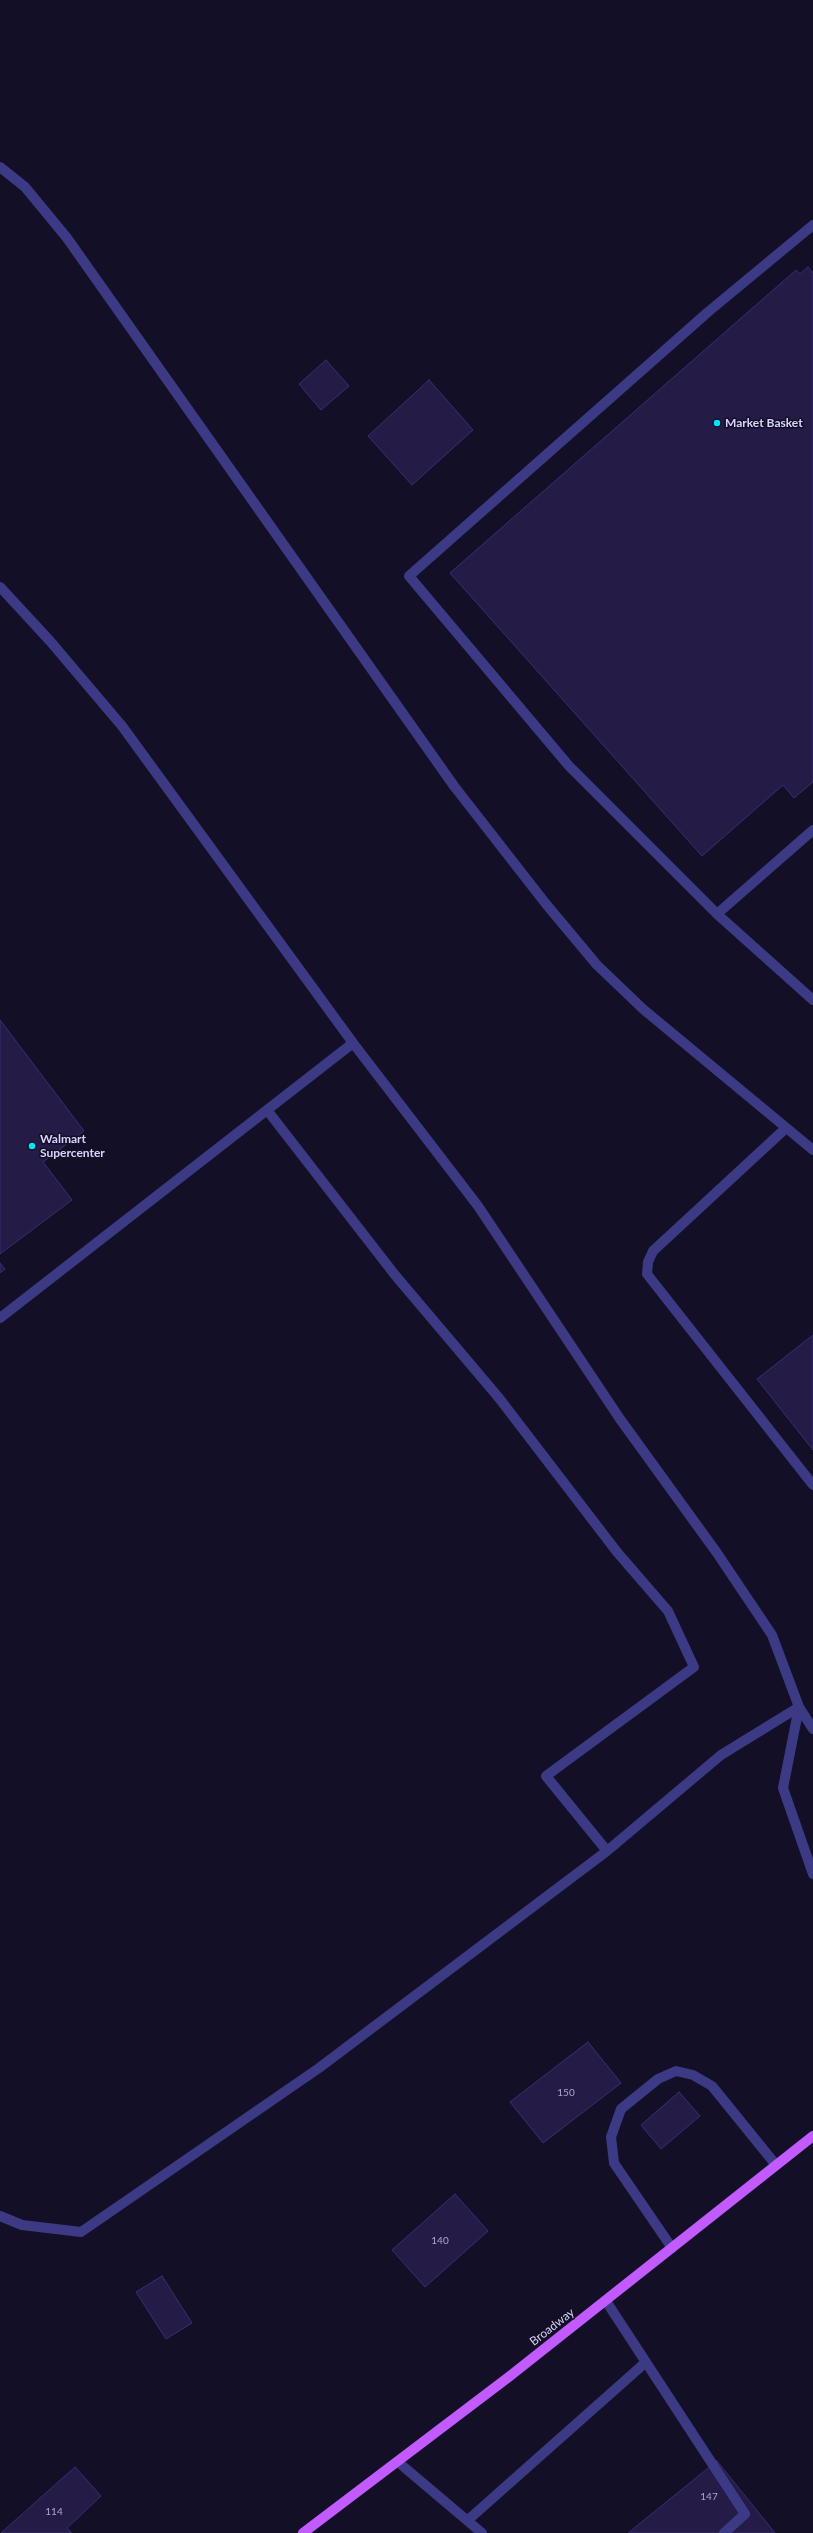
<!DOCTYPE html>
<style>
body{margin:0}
canvas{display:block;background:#130f26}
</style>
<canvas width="813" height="2533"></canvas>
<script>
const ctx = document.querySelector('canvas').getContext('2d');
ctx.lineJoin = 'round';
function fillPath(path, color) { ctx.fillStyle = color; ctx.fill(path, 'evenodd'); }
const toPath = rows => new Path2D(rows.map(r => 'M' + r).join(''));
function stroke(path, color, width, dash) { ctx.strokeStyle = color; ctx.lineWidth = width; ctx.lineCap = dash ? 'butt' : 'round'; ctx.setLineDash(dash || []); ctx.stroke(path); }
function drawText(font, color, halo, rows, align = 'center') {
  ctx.font = font + ' Lato,sans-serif'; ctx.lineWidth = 3; ctx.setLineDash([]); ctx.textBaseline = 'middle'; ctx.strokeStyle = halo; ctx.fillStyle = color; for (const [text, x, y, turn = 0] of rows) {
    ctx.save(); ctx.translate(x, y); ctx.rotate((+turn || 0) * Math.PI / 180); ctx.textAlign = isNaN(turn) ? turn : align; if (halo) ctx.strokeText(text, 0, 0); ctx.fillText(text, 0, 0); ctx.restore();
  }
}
const building = toPath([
 [808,267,813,273,813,782,794,798,783,785,702,856,450,573,796,270,800,274,808,267],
 [326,360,349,386,321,410,299,384,326,360],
 [429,380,473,430,412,485,368,436,429,380],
 [0,1020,84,1131,43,1162,72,1200,0,1254,0,1020],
 [0,1263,5,1269,0,1273,0,1263],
 [813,1335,813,1450,757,1379,813,1335],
 [588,2042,621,2083,543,2143,510,2102,588,2042],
 [679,2092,700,2116,661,2149,641,2125,679,2092],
 [455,2194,488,2231,425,2287,392,2250,455,2194],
 [162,2276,192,2323,166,2339,136,2292,162,2276],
 [717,2461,775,2533,628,2533,717,2461],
 [75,2467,101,2496,67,2528,72,2533,1,2533,75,2467]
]);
fillPath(building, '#241b47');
stroke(building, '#3b2d73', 1);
stroke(toPath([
 [0,167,25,187,67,238,454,786,546,904,597,965,643,1009,813,1150],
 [0,587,50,641,122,726,353,1043,478,1206,620,1419,717,1553,772,1635,799,1707,813,1729],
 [813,830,717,914,813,1000],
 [717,914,569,766,409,576,708,312,813,225],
 [267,1110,395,1275,499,1398,617,1552,668,1611,694,1667,546,1776,607,1851],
 [786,1128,653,1251,648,1262,647,1274,813,1485],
 [0,1318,353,1043],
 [799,1707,783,1788,813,1874],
 [0,2216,22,2225,81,2232,319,2068,607,1851,721,1755,799,1707],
 [672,2248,614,2163,611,2137,621,2109,658,2079,676,2071,693,2075,712,2086,776,2165],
 [606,2301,745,2514,724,2533],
 [398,2462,482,2533],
 [468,2520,646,2362]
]), '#3d3a85', 10);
stroke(toPath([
 [303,2533,510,2376,813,2136]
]), '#c25bff', 10);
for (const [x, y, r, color] of [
 [717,423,4,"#00e5ff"],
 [32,1146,4,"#00e5ff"]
]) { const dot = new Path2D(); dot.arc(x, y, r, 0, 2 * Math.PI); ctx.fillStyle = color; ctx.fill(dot); stroke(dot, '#130f26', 1.5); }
drawText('10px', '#aca6d1', null, [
 ["150",566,2093],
 ["140",440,2241],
 ["147",709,2497],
 ["114",54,2512]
]);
drawText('bold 12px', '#d9d4ff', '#130f26', [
 ["Market Basket",725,423],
 ["Walmart",40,1139],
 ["Supercenter",40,1153]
], 'left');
drawText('12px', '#d9d4ff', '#130f26', [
 ["Broadway",552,2327,-38]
]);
</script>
